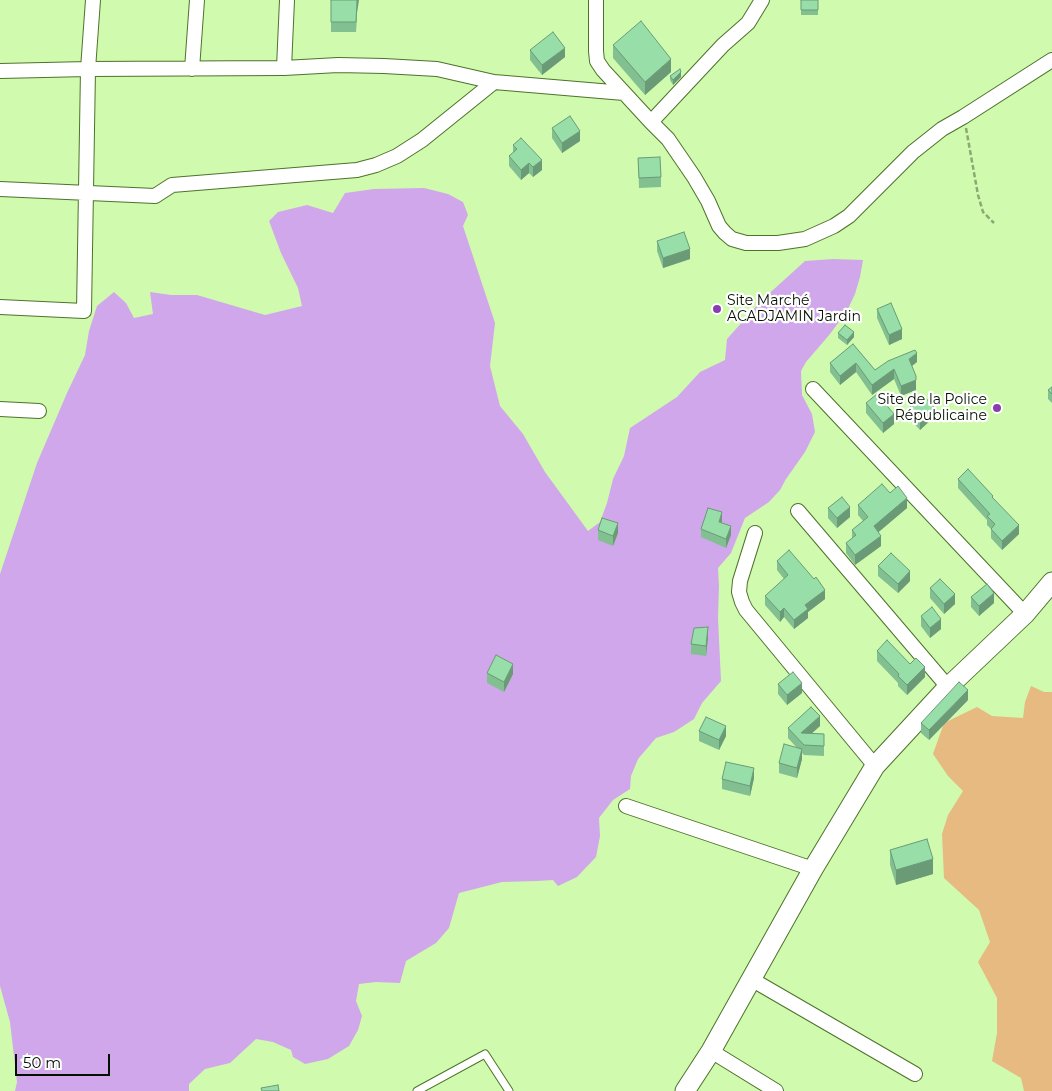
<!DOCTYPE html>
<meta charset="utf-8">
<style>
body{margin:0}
#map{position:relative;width:1052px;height:1091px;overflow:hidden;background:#d0faae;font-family:Montserrat,sans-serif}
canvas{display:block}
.scale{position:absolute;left:15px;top:1054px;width:95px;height:22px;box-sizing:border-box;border:2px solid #041000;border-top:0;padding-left:6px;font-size:15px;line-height:18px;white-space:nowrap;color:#041000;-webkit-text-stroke:4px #fff;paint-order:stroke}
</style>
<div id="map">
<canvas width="1052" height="1091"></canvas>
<div class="scale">50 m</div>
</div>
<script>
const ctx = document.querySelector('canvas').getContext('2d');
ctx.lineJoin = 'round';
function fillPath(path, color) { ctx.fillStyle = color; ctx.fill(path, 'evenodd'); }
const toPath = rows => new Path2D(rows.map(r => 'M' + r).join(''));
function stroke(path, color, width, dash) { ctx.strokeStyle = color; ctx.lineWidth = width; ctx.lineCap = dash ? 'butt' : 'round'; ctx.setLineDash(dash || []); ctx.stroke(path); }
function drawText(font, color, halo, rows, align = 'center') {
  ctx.font = font + ' Montserrat,sans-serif'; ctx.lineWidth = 4.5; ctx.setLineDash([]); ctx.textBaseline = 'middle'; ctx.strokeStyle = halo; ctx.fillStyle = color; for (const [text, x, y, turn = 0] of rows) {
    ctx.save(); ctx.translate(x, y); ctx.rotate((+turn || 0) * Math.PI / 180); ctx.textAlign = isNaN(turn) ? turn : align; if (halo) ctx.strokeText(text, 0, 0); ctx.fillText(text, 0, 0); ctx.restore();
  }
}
fillPath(toPath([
 [1031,686,1044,692,1052,692,1052,1091,1024,1091,1021,1078,992,1061,997,1033,997,998,978,962,990,942,979,910,944,878,942,834,948,815,963,791,948,776,933,754,944,723,977,707,992,716,1023,718,1025,702]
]), '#e7ba82');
fillPath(toPath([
 [424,188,448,194,463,202,468,215,463,226,495,323,490,366,500,406,523,434,545,472,588,531,600,522,607,503,613,479,624,456,630,428,677,397,700,372,725,360,727,339,762,300,805,261,833,259,863,260,860,277,855,294,847,311,830,334,806,362,801,371,802,395,812,414,815,432,805,452,786,479,780,490,769,502,745,518,731,553,718,568,719,586,718,618,721,681,702,703,694,719,674,732,656,738,638,759,631,776,630,789,613,800,599,818,600,836,596,857,577,877,558,886,553,880,537,881,502,882,459,893,449,928,436,943,406,961,400,983,376,982,359,984,356,1001,362,1016,358,1030,349,1046,328,1059,305,1064,293,1057,291,1050,273,1042,256,1039,230,1063,205,1069,189,1084,189,1091,15,1091,17,1082,10,1022,0,986,0,574,37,463,67,393,85,355,89,331,97,306,114,292,126,303,134,318,153,314,150,292,171,295,197,295,265,315,302,306,298,288,281,253,269,221,278,212,307,205,333,213,345,193,374,189]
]), '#d1a7eb');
const lane = toPath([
 [417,1091,485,1054,509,1091]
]);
const street = toPath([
 [596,0,596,51,597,61,603,70,651,122,668,139,694,177,708,201,719,226,725,233,732,239,746,243,778,243,805,239,834,226,849,216,913,152,942,129,963,117,1052,60],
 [284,68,287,0],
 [192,69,197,0],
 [0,71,88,69,284,68,338,65,384,66,437,69,494,82,624,93],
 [651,122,723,45,748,23,762,0],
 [0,189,155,196,172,185,357,170,376,165,397,156,422,140,494,82],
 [0,307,84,311,88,69,93,0],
 [813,389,1025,614],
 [0,409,39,411],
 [798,511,948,687],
 [755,533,740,581,739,592,742,602,746,610,875,766],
 [626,806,813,869],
 [751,979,915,1074],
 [711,1051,776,1091]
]);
const secondary = toPath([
 [685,1091,711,1051,813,869,875,766,948,687,1025,614,1052,582]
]);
stroke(lane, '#4e722b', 9);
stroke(street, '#4e722b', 16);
stroke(secondary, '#4e722b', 21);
stroke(toPath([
 [966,128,978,195,983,212,994,223]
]), '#8aaa72', 2.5, [5, 2.5]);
stroke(lane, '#fff', 7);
stroke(street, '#fff', 14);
stroke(secondary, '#fff', 19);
fillPath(toPath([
 [331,0,357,13,356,32,331,32],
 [801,0,818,0,818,15,801,15],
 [613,45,671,72,645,95,613,58],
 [530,50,565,57,542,75,530,60],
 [670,76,681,77,673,85,670,80],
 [552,128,580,141,562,153,552,138],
 [513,145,542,170,533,177,529,173,521,180,509,166,509,156,513,153],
 [638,158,661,177,661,187,639,188],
 [657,241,690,259,663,268,657,251],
 [877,309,902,339,889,345,877,318],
 [838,333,854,337,847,345,838,338],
 [853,344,875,370,917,362,912,366,916,390,901,396,894,379,872,395,856,372,840,385,830,372,830,363],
 [1052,387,1052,403,1048,399,1048,390],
 [866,403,894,424,883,433,866,413],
 [909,408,934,417,920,430,909,418],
 [958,479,993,498,1019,534,1002,550,991,538,991,529,987,525,987,520,958,488],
 [890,493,907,508,878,532,881,546,855,565,846,553,846,543,852,539,852,530,863,521,858,515,858,505],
 [828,508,850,517,837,528,828,518],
 [722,521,722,523,731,535,726,548,701,537,701,529],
 [598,530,618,533,613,546,598,540],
 [777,561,825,599,808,612,808,618,794,629,784,617,780,622,765,605,765,596,784,579,777,570],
 [878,566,910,581,898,593,878,576],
 [930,588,955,604,944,614,930,598],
 [971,597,994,603,979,616,971,607],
 [921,616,941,629,930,638,921,626],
 [708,637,706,656,691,654,691,644],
 [877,651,910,664,925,677,907,695,898,686,898,683,877,661],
 [487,673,513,674,504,692,487,683],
 [778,684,802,693,787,705,778,694],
 [968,700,929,740,921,733,921,723],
 [820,726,812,733,824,734,824,756,804,755,802,753,802,759,797,778,779,773,779,763,797,748,788,738,788,728],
 [699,731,726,736,719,750,699,741],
 [754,778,750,796,722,789,722,779],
 [890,850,933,874,896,885,890,865]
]), '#82bf91');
fillPath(toPath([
 [357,0,359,0,357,13,356,32,357,3],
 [565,48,565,57,542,75,542,65],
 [671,59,671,72,645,95,645,82],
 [681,72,681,77,673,85,673,80],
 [580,131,580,141,562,153,562,143],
 [542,160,542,170,533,177,533,167],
 [529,163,529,173,521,180,521,170],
 [690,249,690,259,663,268,663,258],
 [902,329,902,339,889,345,889,335],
 [854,332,854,337,847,345,847,340],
 [917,353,917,362,909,368,909,359],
 [856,363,856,372,840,385,840,376],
 [894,369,894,379,872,395,872,385],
 [916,380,916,390,901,396,901,386],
 [934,407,934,417,920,430,920,420],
 [894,414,894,424,883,433,883,423],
 [907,498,907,508,874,536,874,526],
 [850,507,850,517,837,528,837,518],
 [722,512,722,521,719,531,719,522],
 [618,523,618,533,613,546,613,536],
 [1019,525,1019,534,1002,550,1002,541],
 [731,526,731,535,726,548,726,539],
 [881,536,881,546,855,565,855,555],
 [910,571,910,581,898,593,898,584],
 [825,590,825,599,808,612,808,618,794,629,794,620,805,605],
 [994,593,994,603,979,616,979,606],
 [955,594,955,604,944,614,944,604],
 [784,608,784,617,780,622,780,612],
 [941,619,941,629,930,638,930,628],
 [708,627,708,637,706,656,706,646],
 [513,664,513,674,504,692,504,682],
 [925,667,925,677,907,695,907,685],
 [802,683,802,693,787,705,787,695],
 [968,690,968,700,929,740,929,730],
 [820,716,820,726,801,743,801,733],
 [726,726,726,736,719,750,719,740],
 [802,749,802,759,797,778,797,768],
 [754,768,754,778,750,796,750,786],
 [933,859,933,874,896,885,896,870]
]), '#6a9b76');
const building = toPath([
 [331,0,357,0,356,22,331,22,331,0],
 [801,0,818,0,818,10,801,10,801,0],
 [641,21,671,59,645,82,613,45,641,21],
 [553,32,565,48,542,65,530,50,553,32],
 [680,69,681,72,673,80,670,76,680,69],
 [570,116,580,131,562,143,552,128,570,116],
 [521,138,542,160,533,167,529,163,521,170,509,156,517,149,513,145,521,138],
 [660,157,661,177,639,178,638,158,660,157],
 [684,232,690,249,663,258,657,241,684,232],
 [891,303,902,329,889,335,877,309,891,303],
 [845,325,854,332,847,340,838,333,845,325],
 [853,344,875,370,888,361,915,350,917,353,909,359,916,376,916,380,901,386,894,369,872,385,856,363,840,376,830,363,853,344],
 [1052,387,1052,394,1048,390,1052,387],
 [877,394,894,414,883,423,866,403,877,394],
 [923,395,934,407,920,420,909,408,923,395],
 [968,469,993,496,992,497,1019,525,1002,541,991,529,995,524,987,516,990,514,958,479,968,469],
 [882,484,890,493,898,486,907,498,874,526,881,536,855,555,846,543,856,535,852,530,868,517,858,505,882,484],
 [842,497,850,507,837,518,828,508,842,497],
 [708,508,722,512,719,522,731,526,726,539,701,529,708,508],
 [602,518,618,523,613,536,598,530,602,518],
 [789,550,814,579,816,577,825,590,805,605,808,609,794,620,784,608,780,612,765,596,788,575,777,561,789,550],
 [891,553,910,571,898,584,878,566,891,553],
 [940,579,955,594,944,604,930,588,940,579],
 [987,584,994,593,979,606,971,597,987,584],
 [932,607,941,619,930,628,921,616,932,607],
 [708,627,706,646,691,644,694,628,708,627],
 [887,640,910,664,916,658,925,667,907,685,898,676,899,674,877,651,887,640],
 [496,655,513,664,504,682,487,673,496,655],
 [793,672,802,683,787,695,778,684,793,672],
 [959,682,968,690,929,730,921,723,959,682],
 [811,707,820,716,801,733,824,734,824,746,804,745,788,728,811,707],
 [706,717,726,726,719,740,699,731,706,717],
 [784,744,802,749,797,768,779,763,784,744],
 [726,762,754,768,750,786,722,779,726,762],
 [927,839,933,859,896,870,890,850,927,839],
 [278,1085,279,1091,262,1091,261,1088,278,1085]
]);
fillPath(building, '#97dea9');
stroke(building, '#6a9b76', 1);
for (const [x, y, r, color] of [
 [717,309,5,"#883eb0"],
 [997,408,5,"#883eb0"]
]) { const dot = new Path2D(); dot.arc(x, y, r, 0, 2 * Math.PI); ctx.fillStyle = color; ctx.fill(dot); stroke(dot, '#fff', 2); }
drawText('14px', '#041000', '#fff', [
 ["Site Marché",727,301],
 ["ACADJAMIN Jardin",727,317],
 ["Site de la Police",987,400,"right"],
 ["Républicaine",987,416,"right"]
], 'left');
</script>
